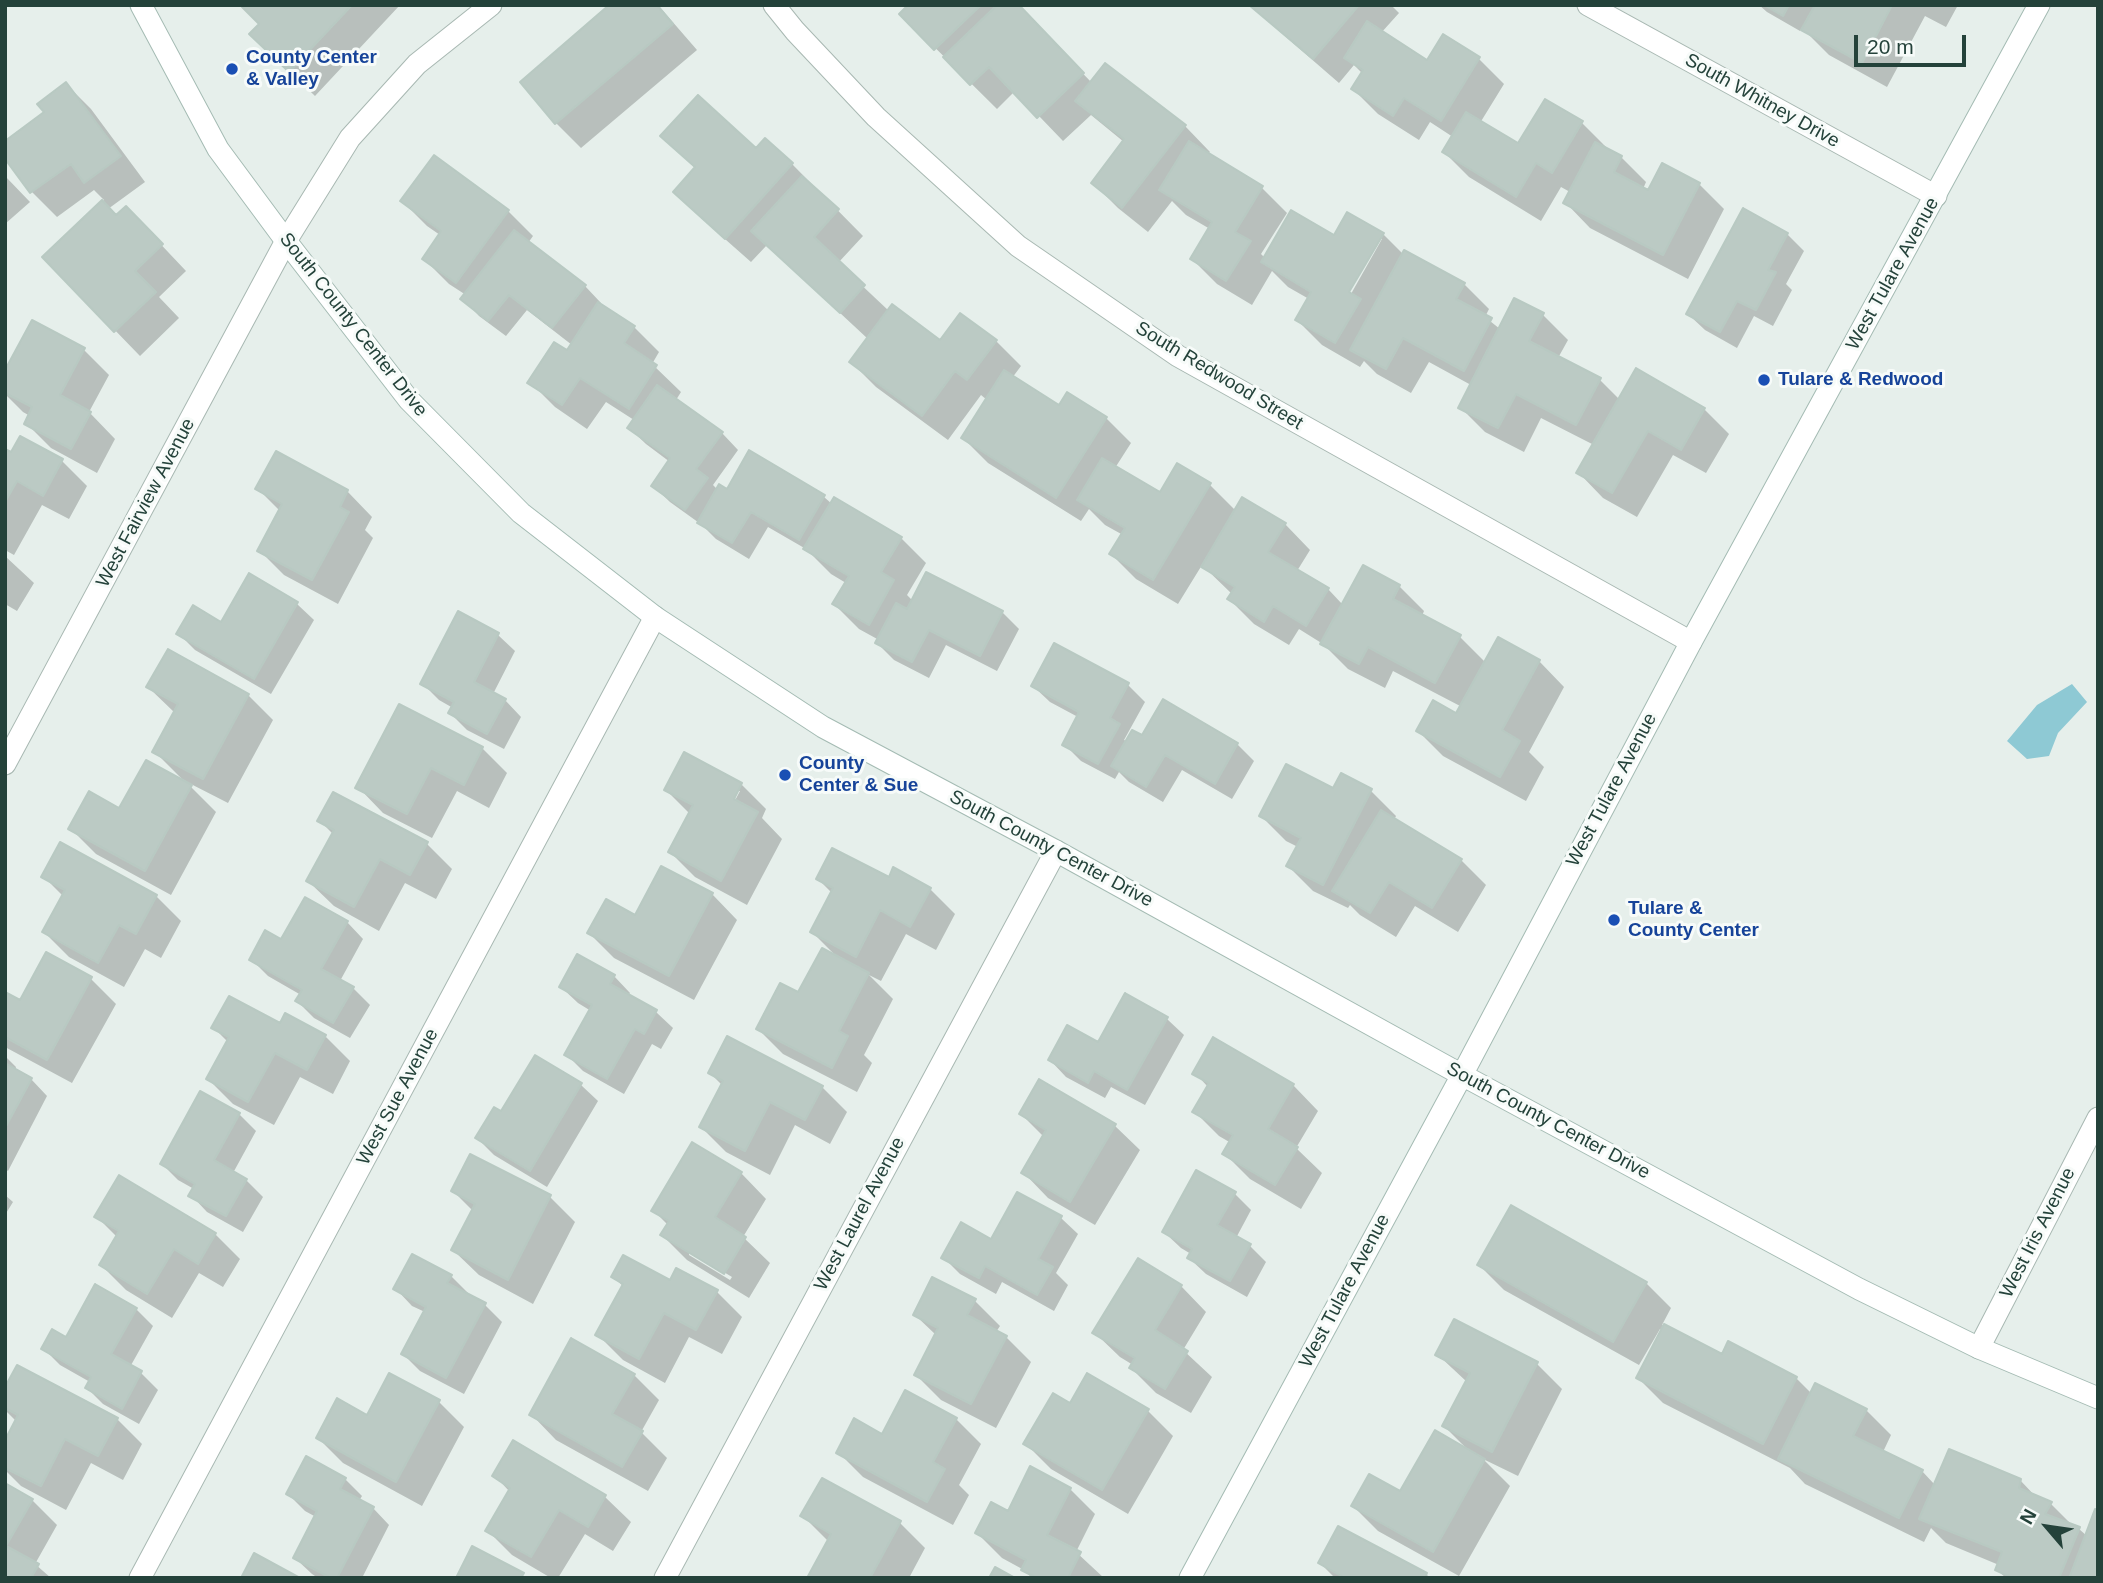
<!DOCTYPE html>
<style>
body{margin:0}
#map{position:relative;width:2103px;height:1583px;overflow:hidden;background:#e6efeb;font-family:Helvetica,sans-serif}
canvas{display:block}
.frame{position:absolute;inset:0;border:7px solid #24423a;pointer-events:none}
.north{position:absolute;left:2012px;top:1492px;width:70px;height:70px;-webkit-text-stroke:5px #f7fbf9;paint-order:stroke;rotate:299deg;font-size:19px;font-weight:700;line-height:28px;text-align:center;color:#24423a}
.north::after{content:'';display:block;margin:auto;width:24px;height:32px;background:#24423a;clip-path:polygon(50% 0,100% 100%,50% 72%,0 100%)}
.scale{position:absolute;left:1854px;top:35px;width:112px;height:32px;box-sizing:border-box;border:4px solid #24423a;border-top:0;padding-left:9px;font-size:21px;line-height:24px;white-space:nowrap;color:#24423a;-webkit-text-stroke:5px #f7fbf9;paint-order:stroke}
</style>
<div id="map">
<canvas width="2103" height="1583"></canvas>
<div class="frame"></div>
<div class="north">N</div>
<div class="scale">20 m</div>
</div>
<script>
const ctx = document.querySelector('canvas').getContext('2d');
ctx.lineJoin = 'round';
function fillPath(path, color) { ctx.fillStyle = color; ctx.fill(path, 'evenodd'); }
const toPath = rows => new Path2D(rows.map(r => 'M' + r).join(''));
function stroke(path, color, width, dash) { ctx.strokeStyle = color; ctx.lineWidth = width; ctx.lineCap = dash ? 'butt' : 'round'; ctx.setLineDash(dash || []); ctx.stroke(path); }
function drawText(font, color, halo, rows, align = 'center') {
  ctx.font = font + ' Helvetica,sans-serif'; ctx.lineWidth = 6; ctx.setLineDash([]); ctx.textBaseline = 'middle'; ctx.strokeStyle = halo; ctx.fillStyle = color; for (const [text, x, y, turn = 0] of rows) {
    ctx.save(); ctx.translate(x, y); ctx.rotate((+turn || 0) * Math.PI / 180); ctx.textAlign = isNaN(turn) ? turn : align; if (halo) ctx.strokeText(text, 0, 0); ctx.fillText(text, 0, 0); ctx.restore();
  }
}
fillPath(toPath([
 [2072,684,2087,702,2058,733,2049,756,2027,759,2007,741,2037,705]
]), '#8ec9d4');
fillPath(toPath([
 [246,5,400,5,315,96,277,59,261,24],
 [612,5,658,5,697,50,581,148,556,123],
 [910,5,1017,5,1092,83,1185,126,1210,152,1207,155,1262,188,1287,213,1261,254,1265,258,1334,237,1383,234,1403,254,1464,284,1489,309,1485,317,1500,329,1515,300,1543,315,1568,340,1558,358,1600,380,1620,400,1704,409,1729,434,1706,473,1673,455,1637,517,1603,498,1578,472,1594,445,1541,418,1524,452,1485,432,1460,407,1471,385,1429,362,1411,393,1377,374,1364,361,1360,367,1322,345,1297,320,1309,299,1288,287,1272,271,1252,305,1217,284,1192,259,1210,229,1186,215,1172,201,1148,232,1118,208,1093,183,1124,142,1091,115,1063,141,1015,91,997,109,901,14],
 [1378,239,1382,239,1347,301,1344,299],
 [1249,5,1391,5,1399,13,1381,33,1427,63,1444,37,1479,59,1504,84,1480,123,1519,146,1582,123,1607,148,1606,149,1621,157,1646,182,1643,189,1649,193,1663,165,1699,184,1724,209,1688,279,1590,228,1565,202,1570,192,1561,187,1541,221,1469,177,1444,152,1453,137,1430,122,1419,140,1378,114,1353,89,1363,74,1354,65,1339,83],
 [1759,5,1958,5,1946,27,1925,16,1887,87,1829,55,1802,28,1800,31,1767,12],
 [66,84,91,109,145,182,108,209,117,217,151,234,186,271,159,297,179,318,140,356,44,257,104,200,94,190,57,217,32,192,5,156,46,113],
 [663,136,756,150,792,164,863,236,838,263,889,311,940,342,996,341,1021,366,1012,378,1060,407,1106,418,1131,443,1115,468,1160,495,1210,485,1236,511,1285,524,1310,550,1297,571,1328,589,1343,605,1399,586,1424,611,1422,616,1459,636,1486,663,1539,661,1564,687,1529,752,1544,767,1526,801,1443,756,1418,731,1457,716,1462,707,1393,671,1385,688,1348,669,1323,644,1299,629,1289,645,1254,624,1229,599,1232,594,1202,565,1178,604,1136,579,1111,554,1123,535,1105,525,1089,509,1081,521,988,463,963,438,987,400,981,395,948,440,876,387,851,362,868,339,767,245,751,262,700,217,696,169],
 [5,176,30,202,5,224],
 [402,201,508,211,533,236,528,243,585,286,601,303,600,305,634,327,659,352,652,364,681,392,676,400,722,433,738,450,713,485,718,490,824,497,832,504,901,538,926,563,907,595,913,601,1002,612,1019,629,997,671,946,645,929,678,894,660,877,643,879,640,859,629,834,604,846,583,831,574,806,549,768,527,749,559,716,539,702,525,670,502,653,486,670,462,646,444,629,428,634,420,606,402,587,429,555,407,530,382,567,353,572,345,527,310,506,336,479,316,463,299,466,295,449,284,424,259,440,235,427,226],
 [1787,234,1804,251,1786,284,1792,290,1773,326,1754,316,1737,348,1705,330,1688,314],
 [33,323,84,350,109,375,89,412,115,439,97,473,51,448,26,423,30,416,23,412,5,394,5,374],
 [21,438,62,461,87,486,69,519,42,505,14,555,5,550,5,451,12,455],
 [258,489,347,491,372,517,365,530,373,538,338,604,284,575,259,550,280,511],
 [5,556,34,583,17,611,5,604],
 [297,604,314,620,271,694,195,650,178,633,222,624],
 [459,614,498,635,515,651,493,694,505,700,521,717,504,749,467,730,450,713,453,708,439,700,422,683],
 [1055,646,1128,685,1145,702,1124,740,1127,741,1142,738,1163,701,1237,744,1254,761,1232,799,1182,770,1163,802,1129,782,1119,772,1115,779,1081,761,1064,744,1078,717,1050,702,1033,686],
 [148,687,248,695,273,720,228,803,185,781,216,812,171,895,96,854,71,829,186,783,154,751,175,713],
 [482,748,507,773,489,808,457,791,432,838,383,813,358,787],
 [741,784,766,809,762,818,782,839,747,905,695,877,670,852,690,814,666,790],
 [736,791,740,791,731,808,728,806],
 [1334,791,1371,791,1396,816,1394,820,1461,860,1486,885,1458,932,1415,906,1396,937,1360,915,1350,905,1348,908,1313,891,1288,866,1298,847,1286,841,1261,816],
 [319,820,427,844,452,869,436,899,405,883,379,931,334,906,308,881,334,835],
 [43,876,156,896,181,921,161,958,145,949,124,987,69,957,44,932,63,896],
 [818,879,889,880,930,889,955,914,936,950,906,934,881,981,869,975,893,999,864,1055,872,1063,857,1092,783,1054,758,1029,799,995,837,957,812,932,832,893],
 [712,894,737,920,694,1000,614,958,589,933],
 [347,922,363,939,340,981,353,988,370,1005,350,1038,314,1018,297,1001,301,995,268,976,251,959,282,941],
 [614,976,630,993,628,996,656,1012,673,1028,661,1049,652,1044,624,1094,583,1071,567,1055,591,1011,578,1003,561,987],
 [91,979,116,1004,72,1083,5,1047,5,994,21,1003],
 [1126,996,1167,1019,1184,1035,1145,1105,1111,1087,1105,1098,1066,1077,1050,1060,1099,1045],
 [281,1025,325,1036,350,1061,333,1094,300,1077,274,1125,233,1104,208,1079,228,1042,214,1028],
 [5,1056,16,1067,15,1071,31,1079,47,1096,8,1171,5,1169],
 [535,1057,581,1085,598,1101,547,1187,494,1155,477,1138,502,1113],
 [710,1073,822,1087,847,1112,830,1144,795,1125,770,1175,726,1152,701,1127,722,1085],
 [1195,1073,1293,1085,1318,1111,1296,1148,1322,1173,1301,1209,1250,1179,1225,1154,1231,1143,1219,1136,1194,1111,1208,1087],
 [239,1114,256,1131,233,1173,246,1180,263,1197,243,1232,207,1212,191,1195,194,1189,178,1180,162,1164],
 [1021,1114,1114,1125,1140,1150,1095,1225,1048,1198,1023,1172,1044,1137],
 [693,1144,741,1173,766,1199,743,1237,770,1263,749,1298,687,1260,662,1235,668,1225,653,1210],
 [689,1251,732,1277,730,1280,689,1255],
 [453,1191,550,1197,575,1222,533,1304,479,1275,453,1250,473,1211],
 [1018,1194,1061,1218,1078,1234,1056,1273,1068,1285,1054,1311,1002,1282,996,1294,960,1274,943,1257,992,1241],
 [1235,1194,1251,1210,1236,1238,1249,1245,1266,1262,1247,1297,1206,1274,1189,1258,1191,1254,1181,1248,1164,1232],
 [5,1195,13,1202,5,1215],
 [96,1216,215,1234,240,1259,223,1287,199,1273,172,1318,126,1290,101,1265,117,1237],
 [1479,1265,1646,1283,1671,1308,1662,1325,1722,1356,1796,1378,1812,1394,1866,1410,1891,1435,1883,1452,1922,1471,1935,1485,2020,1480,2037,1498,2051,1504,2074,1527,2079,1529,2087,1536,2098,1578,2006,1578,1997,1570,1999,1565,1946,1543,1931,1528,1924,1542,1805,1484,1790,1468,1663,1403,1638,1378,1662,1330,1660,1329,1639,1365,1504,1290],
 [451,1276,468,1293,466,1295,485,1305,502,1322,464,1394,420,1371,403,1354,425,1312,412,1306,396,1289],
 [613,1277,671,1283,717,1292,742,1317,722,1354,689,1337,665,1383,623,1360,598,1335,624,1287],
 [1181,1286,1206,1312,1183,1350,1212,1377,1191,1413,1156,1393,1131,1368,1133,1365,1120,1357,1094,1332],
 [975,1301,1000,1326,996,1332,1006,1337,1031,1362,996,1428,941,1400,916,1375,936,1335,915,1315],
 [136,1309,153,1326,130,1367,141,1373,158,1390,139,1424,103,1404,87,1388,90,1382,60,1365,43,1348],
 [1455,1321,1537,1364,1562,1389,1518,1476,1483,1459,1510,1486,1459,1576,1378,1531,1353,1506,1401,1494,1468,1450,1444,1426,1467,1382,1437,1354],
 [572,1340,634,1375,659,1400,641,1432,667,1458,648,1491,556,1440,531,1414],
 [1088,1375,1148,1411,1173,1436,1128,1514,1051,1469,1026,1444,1071,1405],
 [5,1391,117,1419,142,1444,123,1480,91,1463,66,1510,21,1486,5,1470,5,1444,17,1422,5,1410],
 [439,1402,464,1427,422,1506,343,1463,318,1438,368,1417],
 [956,1419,981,1444,959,1485,969,1495,953,1525,863,1477,838,1452,883,1436],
 [514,1443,605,1497,631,1522,613,1551,585,1534,558,1578,551,1578,512,1555,487,1530,510,1492,495,1476],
 [345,1479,362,1496,359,1501,373,1508,389,1525,362,1578,318,1578,312,1574,295,1558,316,1517,305,1511,288,1494],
 [5,1485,32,1500,57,1525,35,1564,51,1578,5,1578],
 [1070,1489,1095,1514,1076,1552,1104,1578,1032,1578,1024,1570,1002,1558,977,1533,1008,1513],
 [803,1516,900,1523,925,1548,909,1578,809,1578,829,1542],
 [1320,1563,1426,1574,1430,1578,1335,1578]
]), '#0003');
const building = toPath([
 [243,5,352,5,289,72,249,34,259,24,242,7,243,5],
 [609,5,657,5,673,24,555,124,520,82,609,5],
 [908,5,981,5,934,50,899,14,908,5],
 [997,5,1019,5,1084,73,1037,118,989,67,970,85,943,57,997,5],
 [1249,5,1359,5,1313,59,1249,5],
 [1764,5,1789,5,1783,16,1764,5],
 [1815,5,1892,5,1862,63,1801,30,1815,5],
 [1367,21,1427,60,1443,34,1480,57,1441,121,1404,98,1393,116,1351,89,1363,70,1344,58,1367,21],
 [1105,63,1186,125,1122,208,1091,183,1124,139,1075,101,1105,63],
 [66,82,121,156,84,183,71,164,30,193,5,159,5,141,44,112,37,104,66,82],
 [698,95,756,148,765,138,793,163,725,239,673,192,695,167,660,136,698,95],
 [1545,99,1583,121,1552,173,1536,163,1516,197,1442,152,1466,112,1518,143,1545,99],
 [1189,141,1263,186,1235,232,1251,241,1226,281,1190,259,1212,222,1159,190,1189,141],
 [1595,142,1622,156,1614,172,1648,190,1662,163,1700,183,1663,255,1563,203,1595,142],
 [434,155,509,210,456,283,422,259,441,231,400,201,434,155],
 [802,176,839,209,814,237,865,285,840,313,751,231,802,176],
 [102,200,116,215,126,206,163,244,135,271,156,292,114,332,42,257,102,200],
 [1743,208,1788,233,1768,270,1776,272,1756,310,1737,301,1720,332,1686,314,1743,208],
 [1291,210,1334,235,1347,212,1384,233,1349,292,1361,299,1335,343,1295,320,1311,292,1261,262,1291,210],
 [514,230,586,285,552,328,509,295,488,321,460,299,514,230],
 [1404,250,1465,283,1456,299,1492,318,1464,371,1403,338,1386,369,1350,350,1404,250],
 [1514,298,1544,313,1529,341,1601,378,1576,425,1516,394,1498,428,1458,408,1514,298],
 [598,302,635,326,624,343,657,365,629,409,580,378,562,405,527,383,554,342,567,350,598,302],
 [892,304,940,340,960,313,997,340,967,380,955,371,922,416,849,362,892,304],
 [32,320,85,348,60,395,91,412,71,449,24,424,32,407,5,393,5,370,32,320],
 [1636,368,1705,408,1681,450,1648,431,1612,493,1576,473,1636,368],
 [1004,370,1059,405,1067,392,1107,417,1056,498,961,438,1004,370],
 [657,385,723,432,696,469,708,478,685,510,651,486,670,458,627,428,657,385],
 [20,436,63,459,43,496,17,481,5,502,5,449,11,452,20,436],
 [749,450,825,495,799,540,751,512,732,543,697,523,719,484,727,489,749,450],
 [276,451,348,490,340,507,349,512,312,580,257,551,282,504,255,489,276,451],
 [1102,458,1160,492,1177,463,1211,483,1153,580,1109,554,1125,528,1077,500,1102,458],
 [834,497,902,537,881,572,894,580,869,625,832,604,849,576,803,549,834,497],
 [1242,497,1286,523,1268,552,1329,588,1306,626,1273,606,1264,622,1227,599,1235,587,1201,567,1242,497],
 [1363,565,1400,585,1393,599,1461,635,1435,683,1368,647,1359,664,1320,644,1363,565],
 [926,572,1003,611,980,656,929,630,912,662,875,643,896,603,907,609,926,572],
 [249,573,298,602,254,679,176,634,193,605,221,622,249,573],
 [458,611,499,633,474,682,506,699,487,734,448,713,454,702,420,684,458,611],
 [1498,637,1540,660,1502,730,1520,741,1500,777,1416,731,1433,700,1456,713,1498,637],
 [1054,643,1129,683,1110,718,1120,724,1098,764,1062,745,1079,712,1031,686,1054,643],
 [168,649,249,694,203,779,152,752,178,704,146,687,168,649],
 [1163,699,1238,743,1215,784,1165,755,1146,787,1111,766,1132,730,1142,735,1163,699],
 [399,704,483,747,464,785,431,768,407,814,355,788,399,704],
 [684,752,742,783,734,799,758,812,721,881,668,852,693,805,664,790,684,752],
 [146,760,192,785,145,871,68,829,89,791,119,808,146,760],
 [1286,764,1333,788,1341,773,1372,789,1323,885,1286,866,1301,838,1259,816,1286,764],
 [333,792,428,842,410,875,380,859,354,907,306,881,334,830,317,821,333,792],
 [1381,810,1462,859,1432,908,1389,882,1370,913,1332,891,1381,810],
 [60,842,157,895,136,934,119,925,98,963,42,932,65,890,41,877,60,842],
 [832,848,889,877,893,867,931,888,910,927,880,910,856,957,810,932,833,888,816,879,832,848],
 [661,866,713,893,669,976,587,933,606,899,635,915,661,866],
 [305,897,348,921,321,969,354,987,333,1023,295,1001,302,990,249,960,265,930,281,939,305,897],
 [822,948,869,973,839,1031,848,1036,832,1068,756,1029,780,983,798,992,822,948],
 [46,952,92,977,47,1060,5,1037,5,992,20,1000,46,952],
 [577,954,615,975,610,984,657,1010,644,1034,635,1029,607,1079,564,1055,592,1005,559,987,577,954],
 [1125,993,1168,1017,1127,1090,1094,1071,1088,1083,1048,1060,1067,1025,1098,1042,1125,993],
 [229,996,280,1023,285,1013,326,1035,307,1070,275,1053,248,1102,206,1079,229,1037,211,1028,229,996],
 [727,1036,823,1086,805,1120,770,1102,745,1151,699,1127,723,1081,708,1073,727,1036],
 [1213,1037,1294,1084,1268,1129,1298,1147,1275,1185,1222,1154,1233,1135,1192,1112,1209,1083,1192,1074,1213,1037],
 [535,1055,582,1083,530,1171,475,1138,494,1107,501,1111,535,1055],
 [5,1063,32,1078,5,1128,5,1063],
 [1039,1079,1116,1124,1070,1202,1021,1173,1046,1130,1019,1114,1039,1079],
 [200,1091,240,1113,214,1160,247,1179,226,1216,188,1196,195,1184,160,1164,200,1091],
 [692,1142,742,1172,715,1217,746,1237,724,1274,660,1235,669,1221,651,1211,692,1142],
 [470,1154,551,1195,508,1280,451,1250,475,1204,451,1191,470,1154],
 [1196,1170,1236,1192,1217,1225,1251,1244,1230,1281,1187,1258,1192,1249,1162,1232,1196,1170],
 [119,1175,216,1233,198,1264,174,1249,147,1294,99,1265,119,1231,94,1217,119,1175],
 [1017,1192,1062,1216,1038,1259,1053,1267,1037,1295,985,1266,979,1278,941,1258,961,1222,991,1239,1017,1192],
 [1511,1205,1647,1282,1613,1342,1477,1265,1511,1205],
 [412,1254,452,1275,447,1283,486,1303,446,1378,401,1354,426,1307,393,1289,412,1254],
 [623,1255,670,1280,676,1268,718,1290,696,1330,664,1313,639,1359,595,1335,623,1284,611,1277,623,1255],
 [1138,1258,1182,1285,1155,1330,1188,1351,1165,1389,1129,1368,1135,1358,1092,1333,1138,1258],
 [932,1277,976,1299,967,1315,1007,1336,971,1404,914,1375,938,1328,913,1315,932,1277],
 [95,1284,137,1308,111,1354,142,1371,122,1409,85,1388,91,1377,41,1349,52,1329,66,1337,95,1284],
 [1454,1319,1538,1362,1492,1452,1442,1426,1470,1373,1435,1355,1454,1319],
 [1664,1324,1722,1354,1728,1341,1797,1377,1763,1444,1636,1378,1664,1324],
 [571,1338,635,1374,612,1414,643,1431,622,1467,529,1415,571,1338],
 [17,1365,118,1418,98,1456,65,1439,41,1486,5,1468,5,1440,18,1415,5,1408,5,1387,17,1365],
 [389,1373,440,1400,396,1482,316,1438,337,1398,367,1415,389,1373],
 [1087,1373,1149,1409,1102,1490,1023,1444,1053,1393,1070,1403,1087,1373],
 [1815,1383,1867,1409,1853,1436,1923,1470,1899,1518,1778,1459,1815,1383],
 [905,1390,957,1418,933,1462,945,1469,927,1502,836,1453,854,1418,882,1434,905,1390],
 [1435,1430,1485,1459,1433,1552,1351,1506,1369,1474,1400,1491,1435,1430],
 [513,1440,606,1495,588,1527,559,1510,531,1557,485,1531,510,1488,492,1476,513,1440],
 [1949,1449,2021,1479,2019,1488,2052,1502,2045,1514,2080,1527,2059,1578,2013,1578,1995,1570,2002,1552,1919,1519,1949,1449],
 [306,1456,346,1478,340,1489,374,1507,337,1578,331,1578,293,1558,317,1511,286,1494,306,1456],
 [1030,1466,1071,1488,1047,1535,1081,1552,1068,1578,1037,1578,1021,1570,1026,1560,975,1533,991,1502,1008,1511,1030,1466],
 [822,1478,901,1521,870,1578,807,1578,831,1534,800,1516,822,1478],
 [5,1483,33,1499,6,1546,39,1564,31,1578,5,1578,5,1483],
 [2095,1509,2098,1510,2098,1578,2074,1578,2070,1576,2095,1509],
 [1338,1526,1427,1573,1425,1578,1345,1578,1318,1563,1338,1526],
 [472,1546,524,1573,521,1578,456,1578,472,1546],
 [254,1553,300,1578,241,1578,254,1553],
 [995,1567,1015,1578,989,1578,995,1567]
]);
fillPath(building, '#bbcac4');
stroke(building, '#b8c9c2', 2);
const street = toPath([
 [774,5,795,31,876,117,1018,246,1178,356,1691,642],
 [1588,5,1936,196],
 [5,764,286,241,350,138,417,64,491,5],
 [1979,1348,2098,1118],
 [140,1578,655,617],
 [665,1578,1056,851]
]);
const secondary = toPath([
 [141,5,218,149,286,241,409,400,521,513,655,617,823,727,1056,851,1462,1075,1859,1289,1979,1348,2098,1398],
 [1190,1578,1462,1075,1691,642,2039,5]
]);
stroke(street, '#a8b8b2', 23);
stroke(secondary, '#a4bbb3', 23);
stroke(street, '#fff', 21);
stroke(secondary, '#fff', 21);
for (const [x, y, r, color] of [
 [232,69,7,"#1a4fb4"],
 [1764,380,7,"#1a4fb4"],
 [785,775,7,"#1a4fb4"],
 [1614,920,7,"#1a4fb4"]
]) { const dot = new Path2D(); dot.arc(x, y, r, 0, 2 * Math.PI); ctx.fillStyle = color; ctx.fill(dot); stroke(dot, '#f7fbf9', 2.5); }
drawText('bold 19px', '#164399', '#f7fbf9', [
 ["County Center",246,58],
 ["& Valley",246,80],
 ["Tulare & Redwood",1778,380],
 ["County",799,764],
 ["Center & Sue",799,786],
 ["Tulare &",1628,909],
 ["County Center",1628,931]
], 'left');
drawText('19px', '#24423a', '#f7fbf9', [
 ["South Whitney Drive",1762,101,29],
 ["West Tulare Avenue",1893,274,-61],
 ["South County Center Drive",353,325,52],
 ["South Redwood Street",1219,376,31],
 ["West Fairview Avenue",146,503,-62],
 ["West Tulare Avenue",1612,790,-62],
 ["South County Center Drive",1051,849,28],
 ["West Sue Avenue",398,1097,-62],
 ["South County Center Drive",1548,1121,28],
 ["West Laurel Avenue",860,1214,-62],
 ["West Iris Avenue",2038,1233,-63],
 ["West Tulare Avenue",1345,1291,-62]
]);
</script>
